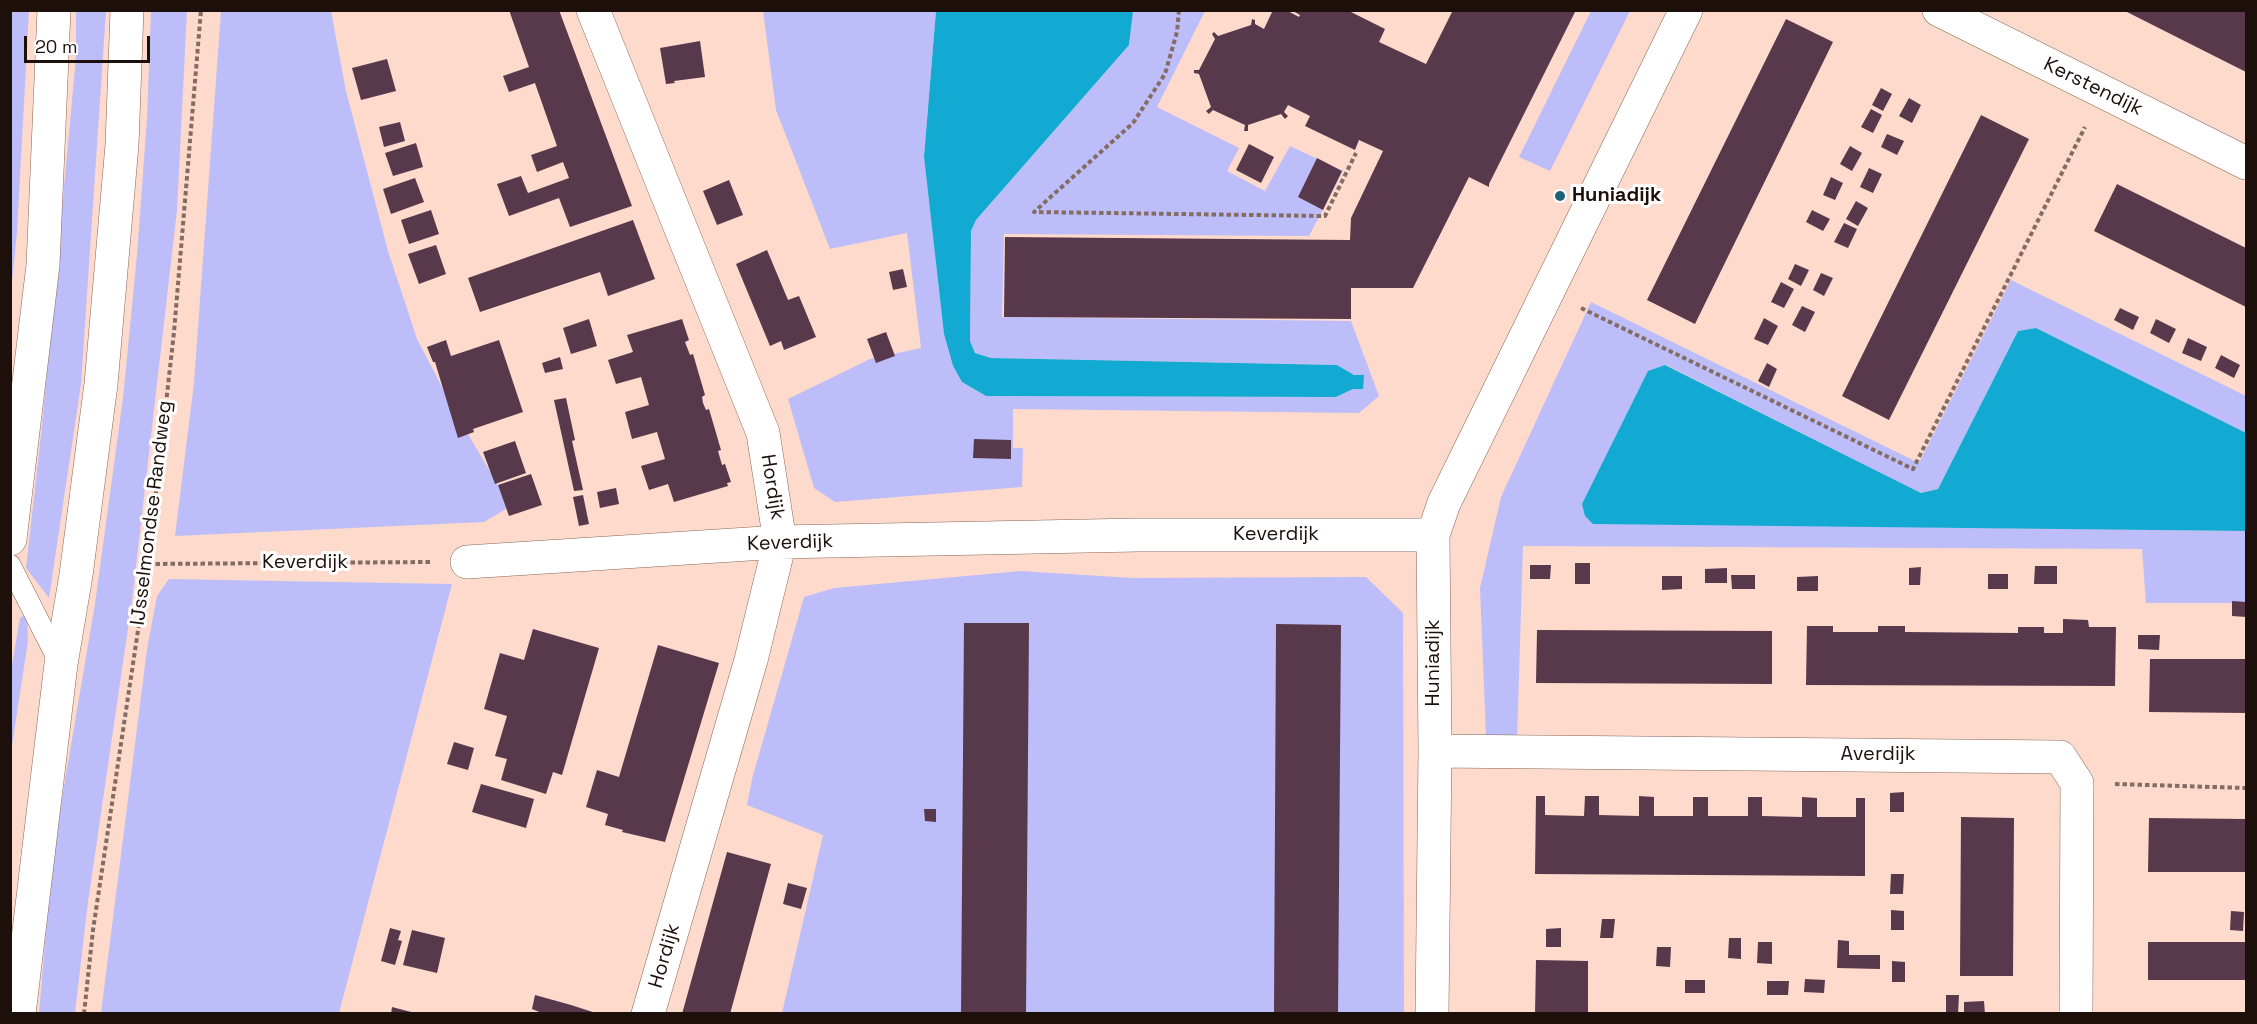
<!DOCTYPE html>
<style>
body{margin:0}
#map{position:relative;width:2257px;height:1024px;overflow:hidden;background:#fddacc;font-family:"Space Grotesk",sans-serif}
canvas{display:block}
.frame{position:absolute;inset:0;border:12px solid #1d0f09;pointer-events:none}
.scale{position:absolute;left:24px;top:36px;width:126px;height:27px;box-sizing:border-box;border:3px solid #1d0f09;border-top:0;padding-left:8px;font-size:18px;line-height:21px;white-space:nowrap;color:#1d0f09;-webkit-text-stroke:4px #fff;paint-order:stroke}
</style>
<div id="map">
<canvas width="2257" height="1024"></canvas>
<div class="frame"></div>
<div class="scale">20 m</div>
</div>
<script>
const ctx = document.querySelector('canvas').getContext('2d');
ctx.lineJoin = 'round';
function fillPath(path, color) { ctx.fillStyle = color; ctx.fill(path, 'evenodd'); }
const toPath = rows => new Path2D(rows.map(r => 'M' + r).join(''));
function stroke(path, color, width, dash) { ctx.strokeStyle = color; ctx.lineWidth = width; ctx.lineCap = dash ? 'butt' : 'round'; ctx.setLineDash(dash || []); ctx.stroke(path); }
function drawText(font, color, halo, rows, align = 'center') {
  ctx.font = font + ' "Space Grotesk",sans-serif'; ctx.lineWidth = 6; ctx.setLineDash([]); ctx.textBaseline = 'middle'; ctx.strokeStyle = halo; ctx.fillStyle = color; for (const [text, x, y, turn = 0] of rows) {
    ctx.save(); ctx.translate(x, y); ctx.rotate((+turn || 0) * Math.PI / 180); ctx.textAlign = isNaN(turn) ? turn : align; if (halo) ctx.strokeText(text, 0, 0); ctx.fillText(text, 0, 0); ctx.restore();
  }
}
fillPath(toPath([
 [11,10,29,11,17,232,11,292],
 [76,11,106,11,81,384,49,598,26,568,42,426,76,57],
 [151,11,187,11,177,210,132,601,88,902,75,1013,39,1014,49,894,59,816,95,604,123,398,137,255,147,118],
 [221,11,331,11,346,91,388,251,417,339,455,412,505,497,506,509,484,522,175,536,194,383],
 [763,11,936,11,924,157,944,334,953,366,962,382,986,396,1336,397,1353,389,1354,375,1337,365,991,358,975,353,970,341,971,231,976,220,1129,45,1133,11,1205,11,1157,107,1239,148,1227,171,1265,191,1290,146,1343,171,1309,236,1004,234,1002,317,1351,321,1379,396,1359,413,1013,409,1013,448,1023,448,1022,487,835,502,814,488,788,399,870,359,921,348,907,233,830,249,776,110],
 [1591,11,1630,11,1550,171,1519,157],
 [2011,280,2246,396,2246,433,2036,328,2018,331,1938,489,1921,493,1666,365,1649,371,1593,523,2246,531,2246,603,2146,603,2142,549,1523,546,1517,740,1486,736,1480,588,1501,497,1591,302,1919,463],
 [1021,571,1133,578,1366,577,1403,613,1404,1013,782,1013,823,835,747,805,752,779,804,597,834,588],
 [169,579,452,584,339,1013,101,1013,147,649,157,596],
 [23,616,27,618,28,641,11,752,11,670,20,618]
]), '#bdbef9');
fillPath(toPath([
 [936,11,1133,11,1129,45,976,220,971,231,970,341,975,353,991,358,1337,365,1354,375,1364,375,1363,389,1353,389,1336,397,986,396,962,382,953,366,944,334,924,157],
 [2036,328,2246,433,2246,531,1593,524,1585,516,1582,504,1648,371,1665,365,1921,493,1938,489,2018,331]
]), '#12aad3');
fillPath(toPath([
 [509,10,559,10,632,206,570,227,559,198,509,216,497,184,521,176,528,193,569,178,563,162,537,172,531,155,557,146,535,83,509,92,503,76,529,67],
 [1273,10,1286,10,1299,17,1300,15,1291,10,1347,10,1385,29,1379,42,1426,64,1453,10,1576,10,1489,184,1489,187,1469,177,1413,288,1351,288,1351,319,1004,317,1005,237,1350,240,1351,218,1383,151,1359,140,1355,150,1305,126,1310,116,1288,105,1284,112,1288,116,1285,119,1281,114,1248,125,1248,131,1244,131,1245,125,1213,110,1209,114,1206,111,1211,107,1199,74,1194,73,1194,70,1199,70,1215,39,1212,34,1214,32,1218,36,1251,25,1252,19,1255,20,1255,24,1264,29],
 [2123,10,2246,10,2246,72],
 [1786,19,1833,42,1695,324,1647,300],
 [700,41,705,77,674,81,675,83,666,84,660,48],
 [387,59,396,91,361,100,352,68],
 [1881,88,1892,94,1883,111,1872,105],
 [1909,98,1921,105,1912,123,1899,116],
 [1871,109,1882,115,1873,133,1861,127],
 [1981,115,2029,139,1889,420,1842,396],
 [400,122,405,141,384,147,379,127],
 [1887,134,1904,141,1897,155,1881,147],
 [416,143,423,167,393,176,385,153],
 [1249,144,1274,157,1261,183,1236,170],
 [1850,146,1862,153,1852,171,1840,164],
 [1317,158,1342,171,1323,210,1298,197],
 [1869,168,1882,174,1873,193,1860,187],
 [1831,177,1843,183,1835,200,1823,195],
 [415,178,424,202,391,214,383,189],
 [729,180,743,215,717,225,703,191],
 [2117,184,2246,248,2246,307,2094,231],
 [1856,201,1868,208,1858,226,1846,219],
 [431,210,439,234,409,244,401,220],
 [1812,210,1830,219,1823,231,1806,222],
 [633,220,655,279,608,296,600,272,480,312,468,278],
 [1844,223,1857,229,1848,248,1834,242],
 [436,245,446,274,419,284,408,254],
 [767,250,788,300,799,296,816,337,784,350,781,341,770,346,736,264],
 [1795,264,1809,270,1801,286,1788,279],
 [903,269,907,287,893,290,889,272],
 [1821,273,1833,278,1824,296,1813,290],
 [1781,282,1794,289,1784,308,1771,302],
 [1802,306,1815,312,1805,332,1792,325],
 [2120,308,2139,317,2133,330,2114,320],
 [1764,318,1778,326,1768,345,1754,339],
 [589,319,597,346,571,354,563,328],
 [682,319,689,340,685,342,690,355,693,354,705,395,702,397,703,403,706,410,709,409,721,450,718,451,722,465,725,464,731,482,727,483,728,486,674,502,668,484,649,490,641,466,665,459,657,432,632,439,625,412,649,405,641,377,616,384,608,360,633,352,627,335],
 [2156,319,2176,329,2169,343,2150,333],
 [886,332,895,356,876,363,867,339],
 [2188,338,2207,347,2201,361,2182,353],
 [446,340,451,356,499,340,523,412,473,429,474,432,458,438,435,362,433,362,427,347],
 [2221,355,2240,365,2234,378,2215,368],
 [560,357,563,369,545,373,542,363],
 [1767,363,1777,369,1769,387,1758,381],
 [566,398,575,440,572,441,583,490,574,491,554,400],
 [974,439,1011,440,1011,459,973,458],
 [515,441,526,473,495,484,483,452],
 [531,474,542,505,509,516,498,485],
 [616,488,619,504,600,508,597,492],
 [583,495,589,524,579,526,573,497],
 [1575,563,1590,563,1590,584,1575,584],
 [1530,565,1551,565,1550,579,1530,579],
 [2035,566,2057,566,2057,584,2034,584],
 [1921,567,1920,585,1909,585,1909,568],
 [1727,568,1727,583,1705,583,1705,569],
 [1988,574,2008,574,2008,589,1988,589],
 [1731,575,1755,575,1755,589,1732,589],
 [1662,576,1682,576,1682,589,1662,590],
 [1818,576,1818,591,1797,591,1797,577],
 [2232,601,2246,602,2246,617,2232,616],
 [2063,619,2088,620,2089,627,2116,627,2115,686,1806,685,1807,626,1833,626,1833,632,1878,632,1878,626,1905,626,1905,632,2018,633,2018,627,2044,627,2044,633,2063,633],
 [964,623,1029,623,1026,1014,961,1014],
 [1276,624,1341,625,1338,1014,1274,1014],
 [533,629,599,648,562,775,553,772,546,794,501,780,507,759,495,756,507,716,484,709,500,653,524,660],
 [1537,630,1772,631,1772,684,1536,683],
 [2138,635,2160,635,2159,650,2138,649],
 [658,645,719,663,665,842,622,832,623,830,605,825,608,814,586,807,597,770,619,777],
 [2150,659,2246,659,2246,713,2149,712],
 [454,742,474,748,468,770,447,764],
 [481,784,534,799,526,828,472,812],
 [1904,792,1904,812,1890,812,1890,793],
 [1536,796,1545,796,1545,815,1584,816,1585,796,1599,796,1599,815,1639,816,1639,796,1654,797,1654,816,1693,816,1693,797,1708,797,1708,816,1748,816,1748,797,1762,797,1762,816,1802,817,1802,797,1817,798,1817,817,1856,817,1856,798,1865,798,1865,876,1535,874],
 [924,809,936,809,936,822,925,821],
 [1961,817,2014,818,2013,976,1960,976],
 [2149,818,2246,819,2246,872,2148,872],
 [727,852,771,864,730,1014,682,1014],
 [1891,874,1904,874,1903,894,1890,894],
 [788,883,807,888,801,909,783,904],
 [1891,910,1904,911,1904,930,1891,930],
 [2231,911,2244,912,2243,931,2230,930],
 [1602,919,1615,919,1613,938,1600,938],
 [390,928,401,931,398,940,402,941,395,965,381,961],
 [1561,928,1561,947,1546,947,1546,929],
 [412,930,445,938,437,973,403,965],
 [1729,938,1741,938,1741,959,1728,958],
 [1838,940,1849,941,1849,955,1880,955,1880,969,1837,968],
 [1758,942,1772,942,1772,964,1757,963],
 [2148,942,2245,942,2245,980,2148,980],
 [1657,947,1671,947,1670,967,1656,966],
 [1536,960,1588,961,1588,1014,1535,1014],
 [1892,961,1905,962,1905,982,1892,982],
 [1805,979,1825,980,1824,993,1804,992],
 [1685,980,1705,980,1705,993,1685,993],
 [1767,981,1789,981,1788,995,1767,995],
 [535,995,571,1005,599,1014,544,1014,532,1009],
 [1946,995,1959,995,1958,1014,1946,1014],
 [1984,1001,1985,1014,1964,1014,1964,1002],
 [392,1007,415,1013,415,1014,391,1014]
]), '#58384b');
const lane = toPath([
 [10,565,60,663]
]);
const street = toPath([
 [593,10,763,433,780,542,751,660,648,1014],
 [1939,10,2246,163],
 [467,562,780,542,1138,535,1433,535],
 [1435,751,2060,757,2077,783,2076,1014],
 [1432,1014,1435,751,1433,535,1444,503,1686,10]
]);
const secondary = toPath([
 [10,539,43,265,54,10],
 [19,1014,61,664,76,575,101,384,122,145,127,10]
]);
stroke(lane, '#8a6556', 22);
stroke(street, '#8a6556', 34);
stroke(secondary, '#8a6556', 34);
stroke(toPath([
 [1179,10,1177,32,1165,74,1133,123,1034,212,1325,216,1356,153],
 [1581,308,1913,469,2085,127],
 [148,564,430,562],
 [2115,784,2246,788],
 [84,1014,93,930,148,564,174,332,201,10]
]), '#846c62', 4, [4.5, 3]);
stroke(lane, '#fff', 21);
stroke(street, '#fff', 33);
stroke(secondary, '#fff', 33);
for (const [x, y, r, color] of [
 [1560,196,6,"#206075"]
]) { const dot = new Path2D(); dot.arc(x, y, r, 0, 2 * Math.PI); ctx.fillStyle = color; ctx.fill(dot); stroke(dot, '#fff', 2); }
drawText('20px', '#1d0f09', '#fff', [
 ["Kerstendijk",2093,87,26],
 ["Hordijk",772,487,81],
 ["IJsselmondse Randweg",152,513,-83],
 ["Keverdijk",1276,535],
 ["Keverdijk",790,543,-2],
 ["Keverdijk",305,563],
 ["Huniadijk",1434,663,-90],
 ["Averdijk",1878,755],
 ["Hordijk",665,956,-74]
]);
drawText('bold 20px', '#1d0f09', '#fff', [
 ["Huniadijk",1572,196]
], 'left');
</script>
